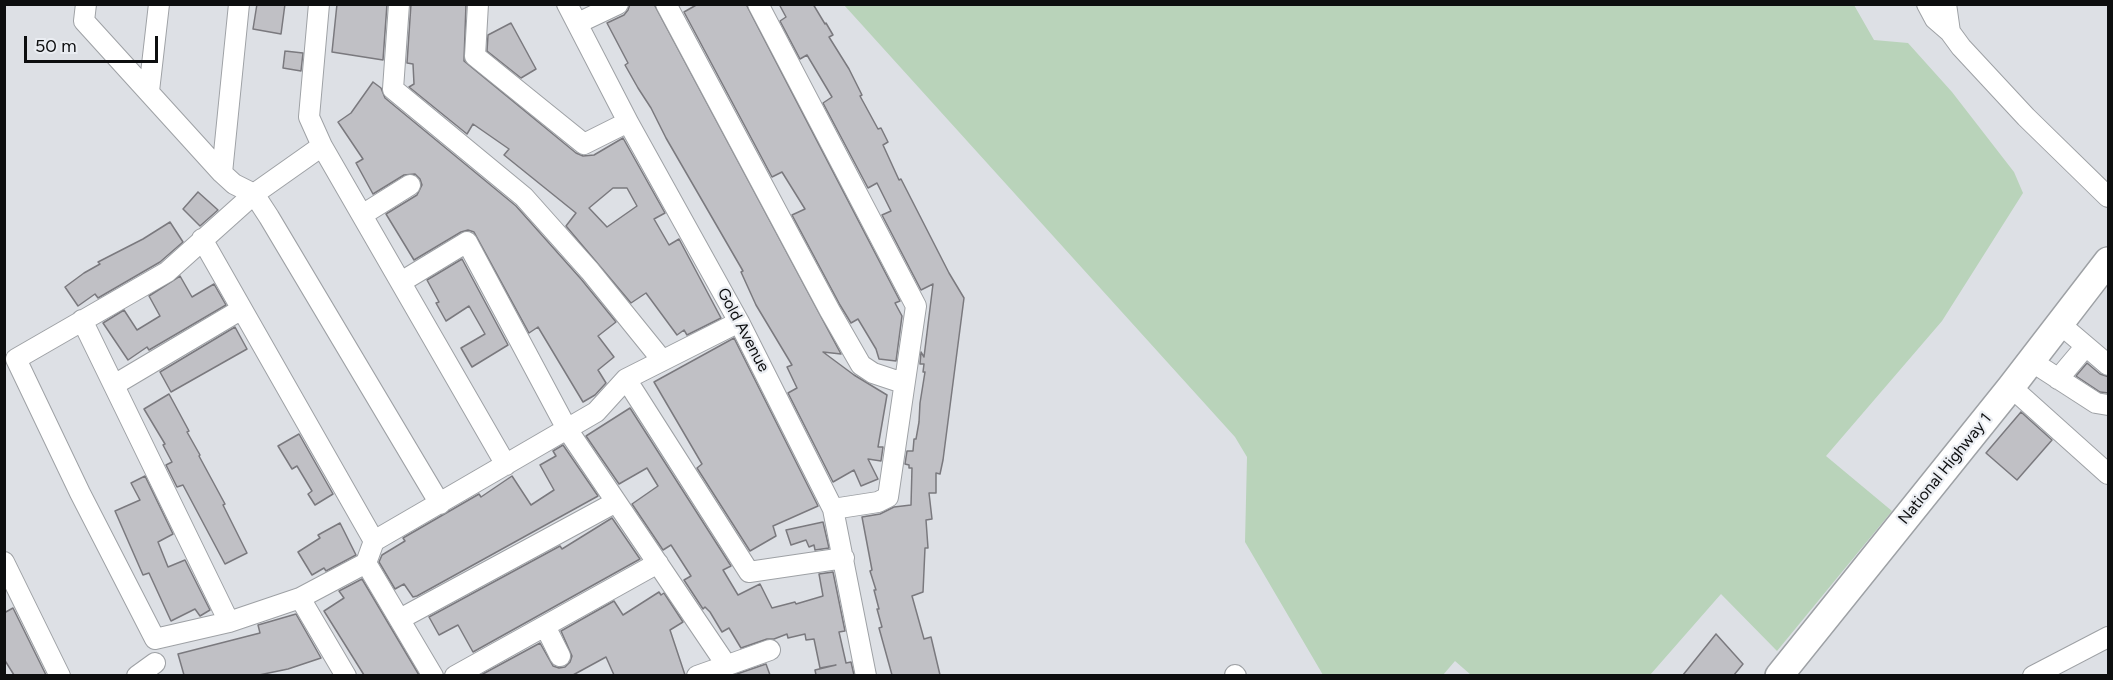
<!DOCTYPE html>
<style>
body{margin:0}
#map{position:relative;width:2113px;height:680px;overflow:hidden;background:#dde0e5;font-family:Figtree,sans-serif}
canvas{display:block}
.frame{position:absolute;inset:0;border:6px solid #0d0e0f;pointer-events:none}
.scale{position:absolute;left:24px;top:36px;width:134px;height:27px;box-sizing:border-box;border:3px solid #0d0e0f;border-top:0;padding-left:8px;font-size:18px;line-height:21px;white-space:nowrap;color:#0d0e0f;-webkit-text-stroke:4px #eaedf2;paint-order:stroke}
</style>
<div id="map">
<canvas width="2113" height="680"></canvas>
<div class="frame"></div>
<div class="scale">50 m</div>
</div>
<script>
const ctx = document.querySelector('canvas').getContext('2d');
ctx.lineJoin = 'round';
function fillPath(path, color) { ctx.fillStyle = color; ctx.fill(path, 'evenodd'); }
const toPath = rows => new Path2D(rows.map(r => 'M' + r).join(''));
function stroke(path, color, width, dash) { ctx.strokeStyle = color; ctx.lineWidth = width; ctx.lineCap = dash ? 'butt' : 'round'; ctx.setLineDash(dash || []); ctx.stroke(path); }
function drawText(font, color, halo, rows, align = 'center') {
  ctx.font = font + ' Figtree,sans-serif'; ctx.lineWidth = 4.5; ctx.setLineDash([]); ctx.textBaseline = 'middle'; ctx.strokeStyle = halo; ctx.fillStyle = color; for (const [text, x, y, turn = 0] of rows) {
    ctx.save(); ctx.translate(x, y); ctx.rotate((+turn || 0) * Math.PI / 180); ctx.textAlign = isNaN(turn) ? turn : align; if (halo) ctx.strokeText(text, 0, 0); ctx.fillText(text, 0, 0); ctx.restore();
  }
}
fillPath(toPath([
 [844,5,1854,5,1874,40,1908,43,1952,92,2014,172,2023,193,1942,321,1826,456,1892,511,1777,651,1721,594,1650,675,1471,675,1455,661,1443,675,1323,675,1245,542,1247,457,1235,437]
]), '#b9d3ba');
const building = toPath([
 [257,4,285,4,281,34,253,29,257,4],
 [337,4,387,4,383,60,332,52,337,4],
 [411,4,466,4,464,61,576,153,583,156,594,155,623,138,665,213,654,219,669,245,679,239,721,318,687,335,684,330,677,335,646,293,631,303,566,226,576,213,504,155,509,149,473,124,467,134,409,87,414,84,413,64,407,63,411,4],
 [613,188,627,188,637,206,607,227,589,208,613,188],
 [630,4,654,4,841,354,823,352,854,375,887,395,878,447,883,447,881,461,868,459,878,479,861,486,854,470,833,482,788,393,797,388,787,367,792,365,756,305,741,272,743,271,666,138,651,108,638,88,625,65,628,63,607,23,624,15,628,10,630,4],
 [698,4,746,4,900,301,895,303,902,316,896,361,879,359,876,349,858,319,851,323,840,305,792,215,805,209,782,172,772,177,684,12,698,4],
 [779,4,813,4,825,24,826,23,833,35,829,37,849,69,862,95,860,96,878,129,881,128,888,142,883,145,899,180,901,179,949,273,964,298,943,460,940,474,936,473,936,493,929,493,932,519,926,520,928,548,925,548,923,592,912,596,924,639,931,637,940,675,892,675,879,628,882,627,877,609,879,609,874,590,876,590,870,571,872,570,862,517,880,514,894,507,911,505,912,468,909,468,909,465,905,464,907,451,913,451,914,439,916,439,919,422,920,403,925,372,923,372,924,364,920,364,921,352,924,357,933,284,921,290,882,215,891,211,877,183,868,188,823,103,832,97,807,55,800,59,780,21,786,17,779,4],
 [511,23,536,69,521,78,487,51,488,35,511,23],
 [285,51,303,53,301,71,283,68,285,51],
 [373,82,381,88,385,98,516,206,581,279,616,322,598,336,614,357,598,370,606,383,595,395,583,402,538,327,529,333,474,232,468,230,461,232,414,260,386,214,417,195,422,185,420,179,415,174,404,175,373,194,356,163,363,159,338,122,351,113,373,82],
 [198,192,218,210,200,226,183,209,198,192],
 [170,222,183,242,160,262,98,298,95,294,78,306,65,287,84,273,100,264,98,262,143,239,170,222],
 [462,259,508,345,472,367,461,348,485,334,469,306,446,321,436,303,439,302,427,280,462,259],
 [180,276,192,297,214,284,226,305,149,350,147,347,128,360,103,323,124,310,137,330,160,316,149,296,180,276],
 [235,327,247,349,171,392,160,372,235,327],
 [734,338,818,506,773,526,776,536,750,551,697,468,702,464,654,382,734,338],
 [2087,363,2100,374,2109,377,2109,393,2100,392,2076,376,2087,363],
 [169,394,189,431,187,432,200,455,199,456,225,504,223,505,247,553,225,564,183,485,177,487,166,465,172,462,163,445,165,444,144,409,169,394],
 [630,408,731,566,723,570,738,595,760,584,772,608,795,602,796,604,823,596,819,574,833,572,845,631,839,632,846,663,851,662,854,675,816,675,815,670,836,665,820,668,814,639,806,640,805,634,788,638,787,634,774,639,767,639,741,648,729,628,722,632,710,612,705,607,703,609,684,580,691,576,671,545,663,550,632,504,658,486,647,468,619,484,586,436,630,408],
 [2021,412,2052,440,2017,480,1986,453,2021,412],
 [299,434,333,494,315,505,308,494,312,491,297,466,292,469,278,446,299,434],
 [563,445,598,496,417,596,413,597,404,584,395,589,379,562,382,555,405,541,403,538,479,494,481,497,512,476,531,505,554,490,540,465,556,456,553,451,563,445],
 [145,476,173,534,158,542,168,567,185,560,210,610,200,616,195,609,171,621,149,573,143,575,115,511,140,500,131,483,145,476],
 [612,518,640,559,473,652,458,625,439,635,429,617,560,546,562,549,612,518],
 [823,522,829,548,815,550,814,545,809,547,806,540,791,545,786,530,823,522],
 [340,523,356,555,326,571,324,568,312,575,298,552,320,538,318,535,340,523],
 [362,579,419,675,364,675,324,611,344,598,339,591,362,579],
 [659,592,661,595,664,593,683,622,670,630,685,675,614,675,606,657,573,675,481,675,540,643,553,666,559,668,565,667,570,662,572,656,561,631,614,601,623,615,659,592],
 [13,608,46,675,14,675,4,659,4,613,13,608],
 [296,614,321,658,288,669,259,675,184,675,178,654,260,633,258,625,296,614],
 [1716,634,1743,664,1734,675,1683,675,1716,634],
 [766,664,770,675,734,675,766,664]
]);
fillPath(building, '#c0c0c5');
stroke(building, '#7a797e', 1.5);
const minor = toPath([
 [86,4,84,21,222,173,234,184,254,194,269,217,440,504],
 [319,4,309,117,322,146,506,465],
 [399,4,393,89,524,197,590,271,662,360],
 [478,4,475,56,584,144,628,122],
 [567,4,628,122,739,322,833,509,866,676],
 [666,4,830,311,861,365,873,373,903,383],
 [758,4,916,306,888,497,878,502,833,509],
 [1927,4,1935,19,1950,32,1961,47,2026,117,2108,197],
 [1946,4,1950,32],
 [578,23,618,4],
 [149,91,159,4],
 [322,146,254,194,167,272,16,359,80,493,155,639,229,622,300,598,366,563,374,541,596,412,626,379,739,322],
 [222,173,239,4],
 [362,215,410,185],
 [202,239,374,541],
 [401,282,467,242,567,429,727,666],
 [82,320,229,622],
 [2060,324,2108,365],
 [2031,361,2096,403,2108,405],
 [626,379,749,572,844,558],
 [2058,379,2085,347],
 [114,385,242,309],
 [2011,387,2108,474],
 [4,562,60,676],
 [366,563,433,676],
 [300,598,346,676],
 [400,619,616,502],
 [545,626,560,656],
 [1235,675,1236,676],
 [137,676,155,663],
 [455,676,658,563],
 [697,676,770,650],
 [2033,676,2108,637]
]);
const highway = toPath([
 [1779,676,2011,387,2108,261]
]);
stroke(minor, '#9ea1a5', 22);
stroke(highway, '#9ea1a5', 30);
stroke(minor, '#fff', 20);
stroke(highway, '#fff', 27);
drawText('16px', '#0d0e0f', '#eaedf2', [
 ["Gold Avenue",743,330,62],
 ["National Highway 1",1945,469,-51]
]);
</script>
